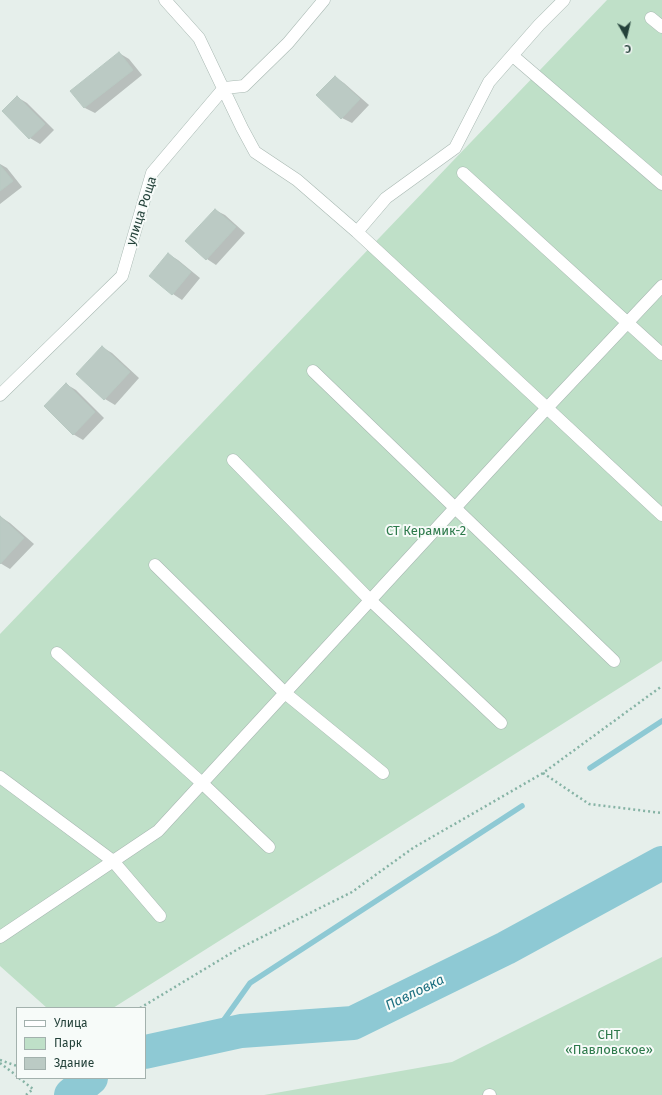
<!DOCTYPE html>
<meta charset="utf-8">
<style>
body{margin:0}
#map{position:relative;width:662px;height:1095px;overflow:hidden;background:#e6efeb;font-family:"Fira Sans",sans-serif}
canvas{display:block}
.legend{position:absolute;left:16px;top:1007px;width:130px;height:72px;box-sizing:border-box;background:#f7fbf9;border:1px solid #a3b1ad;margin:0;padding:5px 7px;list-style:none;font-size:12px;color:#24423a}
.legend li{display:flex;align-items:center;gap:8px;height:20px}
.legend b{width:20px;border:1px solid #a3b1ad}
.north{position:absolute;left:606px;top:16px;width:40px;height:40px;-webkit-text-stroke:3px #f7fbf9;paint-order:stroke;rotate:172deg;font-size:11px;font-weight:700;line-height:16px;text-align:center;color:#24423a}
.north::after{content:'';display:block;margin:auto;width:14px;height:18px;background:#24423a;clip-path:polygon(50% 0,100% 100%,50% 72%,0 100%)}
</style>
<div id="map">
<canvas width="662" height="1095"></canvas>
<ul class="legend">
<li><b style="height:5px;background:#fff"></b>Улица</li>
<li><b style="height:11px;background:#bfe0c8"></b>Парк</li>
<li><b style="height:11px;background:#bbcac4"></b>Здание</li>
</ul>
<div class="north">С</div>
</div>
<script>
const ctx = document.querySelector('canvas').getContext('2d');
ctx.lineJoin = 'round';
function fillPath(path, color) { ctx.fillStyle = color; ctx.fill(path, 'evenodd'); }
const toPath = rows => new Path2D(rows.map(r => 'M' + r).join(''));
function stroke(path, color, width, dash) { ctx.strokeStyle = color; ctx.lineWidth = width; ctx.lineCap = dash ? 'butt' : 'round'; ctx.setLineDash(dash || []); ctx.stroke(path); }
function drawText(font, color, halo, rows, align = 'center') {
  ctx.font = font + ' "Fira Sans",sans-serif'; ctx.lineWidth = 4; ctx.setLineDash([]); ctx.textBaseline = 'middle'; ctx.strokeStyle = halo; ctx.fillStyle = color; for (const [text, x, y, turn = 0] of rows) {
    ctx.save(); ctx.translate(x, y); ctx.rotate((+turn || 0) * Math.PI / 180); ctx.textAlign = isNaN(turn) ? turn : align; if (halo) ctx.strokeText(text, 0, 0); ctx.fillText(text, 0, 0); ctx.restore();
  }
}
fillPath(toPath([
 [607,0,662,0,662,661,113,1008,47,1008,0,966,0,634],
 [662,957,662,1095,264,1095,452,1062]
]), '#bfe0c8');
fillPath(toPath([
 [119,53,129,59,142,75,95,113,85,108,71,91],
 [335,77,344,83,369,105,352,123,342,118],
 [17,97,27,103,54,130,40,144,30,138],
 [0,164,7,168,22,187,0,204],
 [215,210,225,215,245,233,216,265,207,259,187,241],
 [168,254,178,260,200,278,182,300,173,294,150,276],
 [102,347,112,353,139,378,115,405,105,399,78,374],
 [66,384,76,390,104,418,83,440,73,434],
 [1,517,10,523,34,544,10,569,0,563]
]), '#0003');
stroke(toPath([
 [590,768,662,721],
 [211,1038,250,983,522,806]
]), '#8ec9d4', 5.5);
stroke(toPath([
 [145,1052,241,1031,353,1023,506,948,662,863],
 [71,1095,91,1078]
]), '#8ec9d4', 34);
const building = toPath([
 [119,52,133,70,84,108,70,91,119,52],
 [335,76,360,99,341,119,316,95,335,76],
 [17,96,45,124,29,139,2,111,17,96],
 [0,165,13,181,0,191,0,165],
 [215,209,236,227,206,260,185,241,215,209],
 [168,253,191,272,172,295,149,276,168,253],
 [102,346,130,372,104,400,76,374,102,346],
 [66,383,95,412,73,435,44,406,66,383],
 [0,516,24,538,0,564,0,516]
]);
fillPath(building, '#bbcac4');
stroke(building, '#b8c9c2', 1);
const minor = toPath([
 [165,0,199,38,242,128,255,152,297,180,357,232,386,198,455,148,489,82,539,25,564,0],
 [651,18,662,27],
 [513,56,662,184],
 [463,173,662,354],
 [662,286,547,408,662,515],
 [313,371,614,661],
 [0,395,122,276,152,173,224,88,244,86,288,43,324,0],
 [233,460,370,600,501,723],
 [155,565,285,693,383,773],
 [57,653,202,783,269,847],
 [0,777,113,861,160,916],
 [0,937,158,831,547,408,357,232],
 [489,1095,490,1095]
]);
stroke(minor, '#a8b8b2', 13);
stroke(toPath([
 [543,773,589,804,662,813],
 [140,1008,238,949,352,892,413,848,543,773,662,686],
 [0,1060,17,1066],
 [0,1063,17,1076],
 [19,1078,33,1089,26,1095]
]), '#86b3a5', 2.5, [2, 3]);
stroke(minor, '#fff', 12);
drawText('13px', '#24423a', '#f7fbf9', [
 ["улица Роща",142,211,-72]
]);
drawText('13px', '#2d7a4b', '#f7fbf9', [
 ["СТ Керамик-2",426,531],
 ["СНТ",609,1035],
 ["«Павловское»",609,1050]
]);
drawText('italic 14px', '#1c6f80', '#f7fbf9', [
 ["Павловка",415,993,-26]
]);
</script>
